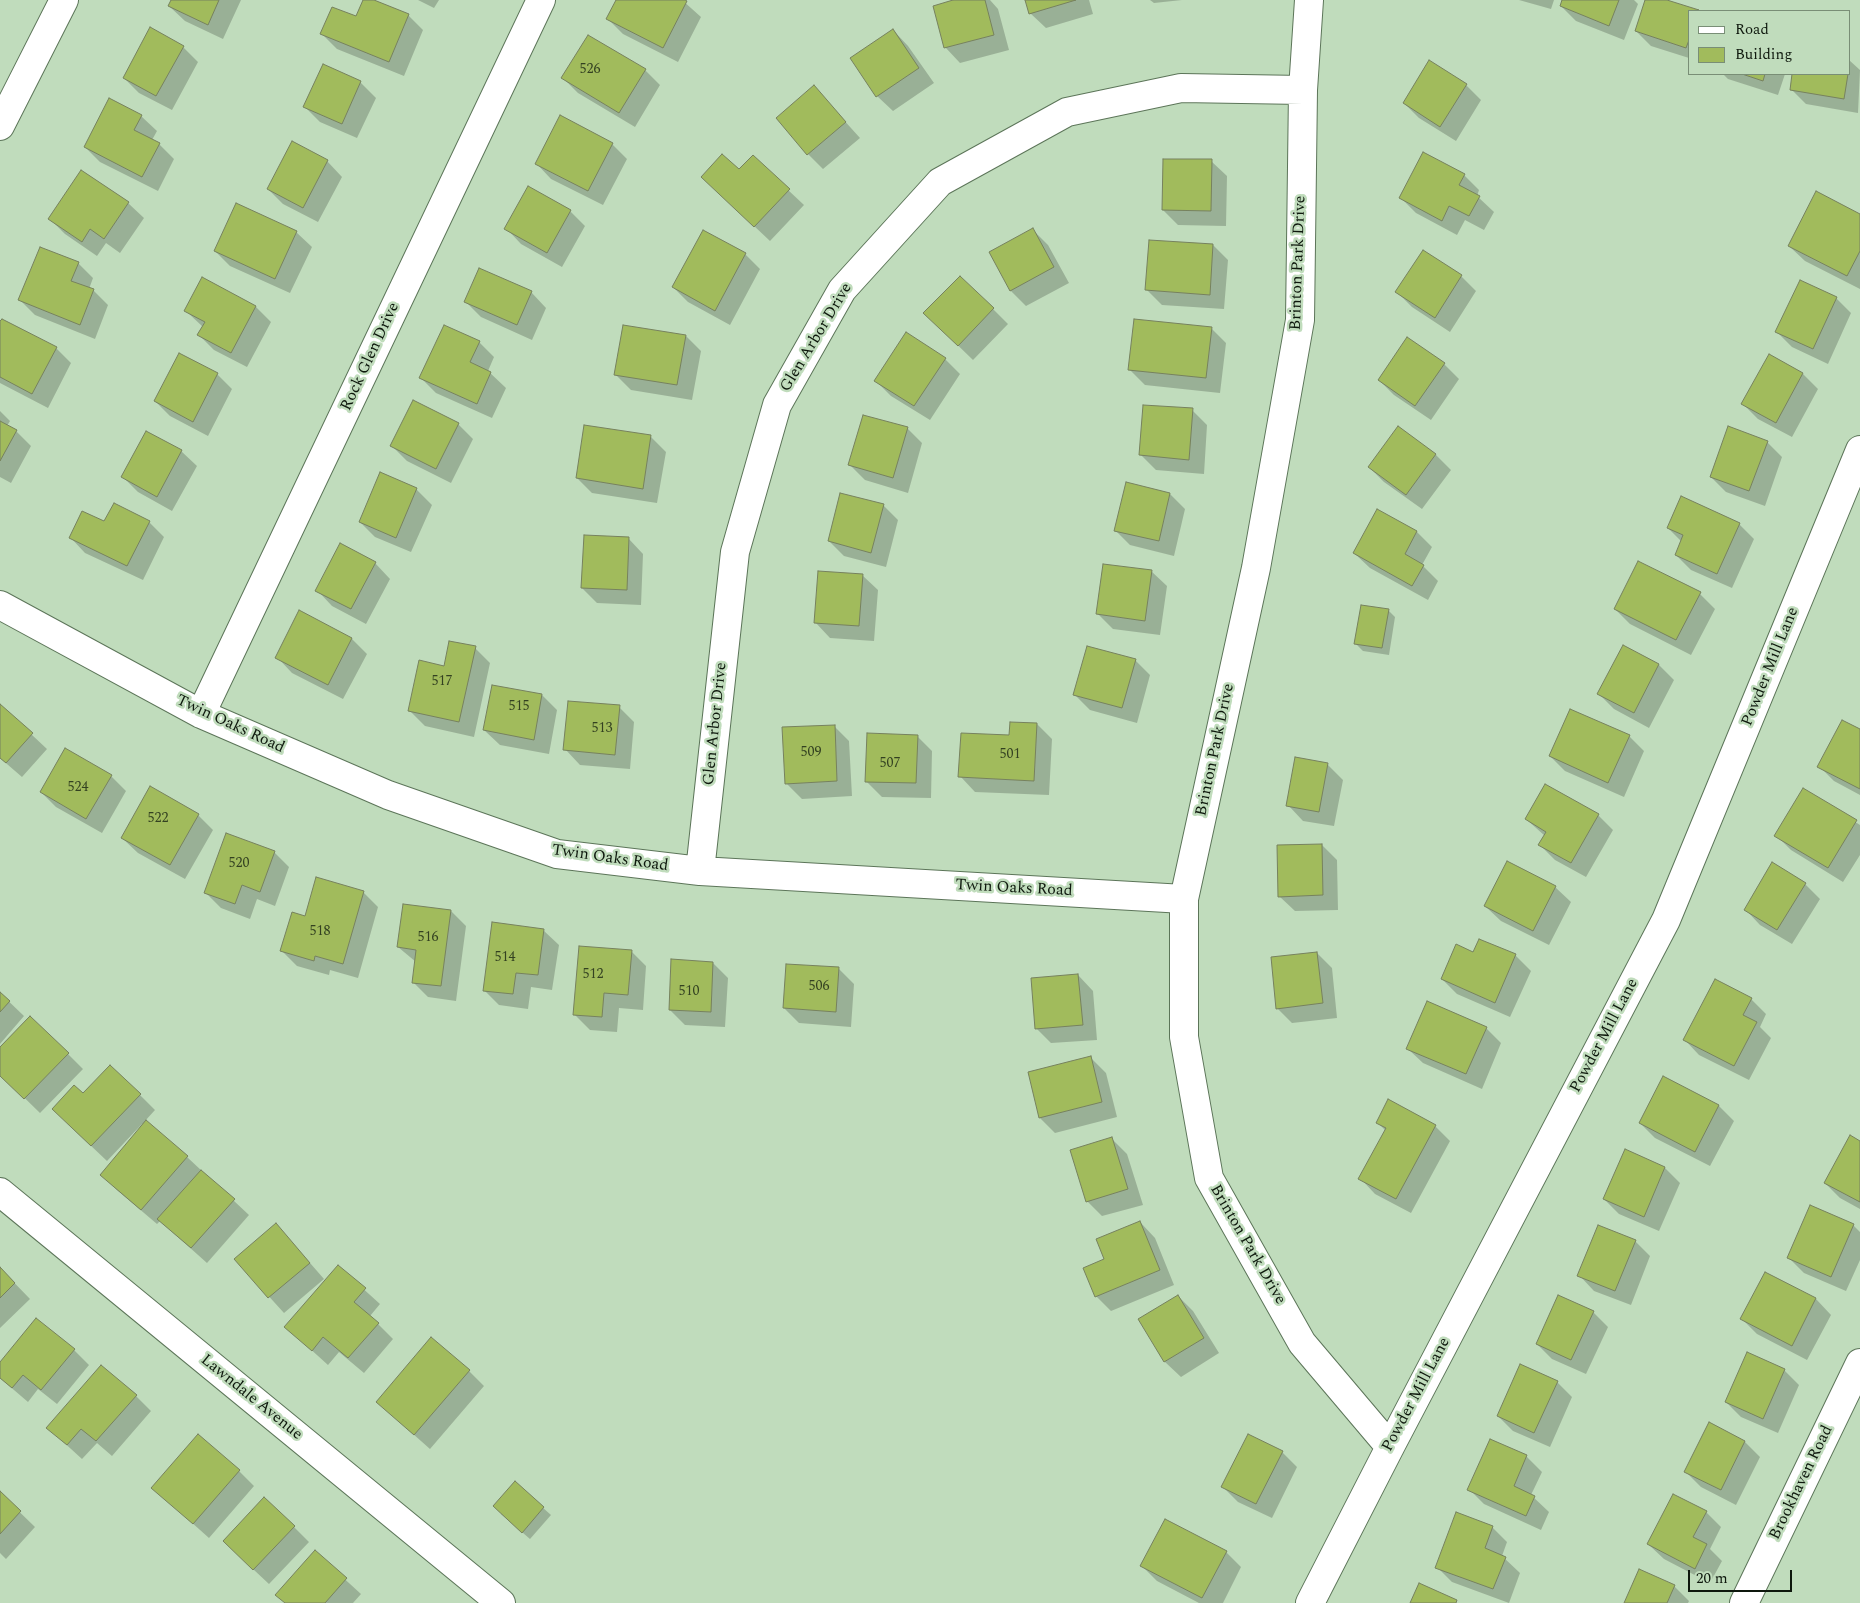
<!DOCTYPE html>
<style>
body{margin:0}
#map{position:relative;width:1860px;height:1603px;overflow:hidden;background:#c0dcbc;font-family:Spectral,serif}
canvas{display:block}
.legend{position:absolute;left:1688px;top:10px;width:162px;height:65px;box-sizing:border-box;background:#c0dcbc;border:1px solid #798e76;margin:0;padding:6px 9px;list-style:none;font-size:15px;color:#0e180d}
.legend li{display:flex;align-items:center;gap:10px;height:25px}
.legend b{width:25px;border:1px solid #798e76}
.scale{position:absolute;left:1688px;top:1570px;width:104px;height:22px;box-sizing:border-box;border:2px solid #0e180d;border-top:0;padding-left:6px;font-size:15px;line-height:18px;white-space:nowrap;color:#0e180d;-webkit-text-stroke:4px #c0dcbc;paint-order:stroke}
</style>
<div id="map">
<canvas width="1860" height="1603"></canvas>
<ul class="legend">
<li><b style="height:6px;background:#fff"></b>Road</li>
<li><b style="height:14px;background:#a1bb5c"></b>Building</li>
</ul>
<div class="scale">20 m</div>
</div>
<script>
const ctx = document.querySelector('canvas').getContext('2d');
ctx.lineJoin = 'round';
function fillPath(path, color) { ctx.fillStyle = color; ctx.fill(path, 'evenodd'); }
const toPath = rows => new Path2D(rows.map(r => 'M' + r).join(''));
function stroke(path, color, width, dash) { ctx.strokeStyle = color; ctx.lineWidth = width; ctx.lineCap = dash ? 'butt' : 'round'; ctx.setLineDash(dash || []); ctx.stroke(path); }
function drawText(font, color, halo, rows, align = 'center') {
  ctx.font = font + ' Spectral,serif'; ctx.lineWidth = 5; ctx.setLineDash([]); ctx.textBaseline = 'middle'; ctx.strokeStyle = halo; ctx.fillStyle = color; for (const [text, x, y, turn = 0] of rows) {
    ctx.save(); ctx.translate(x, y); ctx.rotate((+turn || 0) * Math.PI / 180); ctx.textAlign = isNaN(turn) ? turn : align; if (halo) ctx.strokeText(text, 0, 0); ctx.fillText(text, 0, 0); ctx.restore();
  }
}
fillPath(toPath([
 [172,0,241,0,223,39,185,21,169,6],
 [364,0,371,0,408,15,423,30,404,76,337,49,322,34,357,18],
 [418,0,439,0,434,8],
 [617,0,682,0,701,17,678,62,623,34,608,19],
 [958,0,990,0,998,9,1009,50,960,63,945,47],
 [1026,0,1089,0,1093,14,1046,28,1030,13],
 [1150,0,1182,0,1154,3],
 [1519,0,1554,0,1551,9],
 [1563,0,1634,0,1638,4,1624,40,1576,21,1561,6],
 [1647,0,1663,0,1697,11,1689,11,1689,58,1651,46,1636,31],
 [893,30,908,46,934,83,893,111,877,96],
 [183,47,198,62,172,110,139,93,124,78],
 [1849,60,1860,70,1858,113,1806,104,1791,89,1794,74,1849,74],
 [323,66,360,82,376,98,357,138,320,122,305,107],
 [645,70,660,85,635,127,578,93,563,78],
 [1723,74,1785,74,1778,95,1728,79],
 [1466,85,1481,100,1456,141,1419,118,1404,103],
 [814,87,860,138,823,169,808,154],
 [110,100,141,116,157,131,152,140,159,144,174,159,158,191,100,162,85,147],
 [612,144,627,159,603,205,551,179,536,163],
 [753,157,804,205,770,241,718,192],
 [327,161,342,177,318,222,283,204,268,189],
 [1211,161,1227,176,1226,226,1178,225,1163,210],
 [82,172,128,203,144,218,120,253,106,243,97,256,65,234,50,219],
 [1464,175,1479,190,1477,196,1494,212,1484,230,1465,220,1457,235,1416,213,1401,198],
 [570,211,585,226,562,267,521,244,506,228],
 [1860,215,1860,289,1805,261,1789,246],
 [1033,230,1048,245,1069,283,1026,306,1011,291,990,253],
 [296,232,312,247,290,293,230,266,215,251],
 [1213,245,1228,260,1224,309,1162,305,1147,290],
 [745,254,760,269,730,325,688,302,673,287],
 [78,263,93,278,89,289,93,290,108,305,95,339,35,315,20,300],
 [1461,276,1476,291,1450,332,1412,307,1397,292],
 [203,279,256,307,271,322,247,367,214,350,199,335,203,327,186,311],
 [531,292,546,308,532,340,481,317,466,302],
 [1836,298,1851,313,1828,364,1792,347,1777,332],
 [993,309,1008,324,973,360,940,328],
 [0,324,56,348,71,363,48,408,0,383],
 [1211,328,1226,343,1220,393,1145,385,1130,370],
 [686,336,701,351,692,400,631,390,616,375],
 [479,342,494,357,488,371,506,388,492,418,436,393,421,378],
 [945,359,960,374,930,420,891,396,876,381],
 [1444,364,1459,379,1431,420,1394,395,1379,380],
 [217,374,232,389,208,436,170,416,155,401],
 [1803,374,1818,389,1792,437,1758,419,1743,404],
 [1192,410,1207,425,1204,474,1156,470,1141,455],
 [0,411,10,421,7,426,16,431,31,446,11,483,0,477],
 [458,424,473,439,451,483,407,461,392,446],
 [1399,427,1436,455,1451,470,1422,509,1384,482,1369,467],
 [907,428,922,443,908,493,865,480,850,465],
 [651,437,666,452,657,503,592,493,577,478],
 [1767,442,1782,457,1765,506,1726,492,1711,477],
 [181,451,197,466,172,511,138,492,123,477],
 [380,474,417,490,432,505,411,552,375,537,360,522],
 [1170,494,1185,509,1174,556,1130,545,1115,530],
 [883,505,898,520,886,567,844,556,829,541],
 [1378,511,1417,532,1432,547,1422,565,1438,581,1428,600,1370,568,1354,553],
 [149,522,164,537,143,580,85,553,70,537,105,523],
 [1739,524,1754,539,1732,588,1691,570,1676,555,1682,542,1668,528],
 [628,538,643,554,641,605,597,603,582,588],
 [375,563,390,579,366,624,332,606,317,590],
 [1151,571,1167,586,1160,635,1113,629,1098,614],
 [862,575,878,590,874,641,830,638,815,622],
 [1700,594,1715,609,1691,655,1630,624,1615,609],
 [1388,610,1395,617,1389,655,1363,651,1356,644],
 [352,639,367,654,343,699,292,673,277,657],
 [1623,647,1659,665,1674,680,1649,728,1614,709,1599,694],
 [475,648,490,663,474,737,425,726,410,711,445,667],
 [1135,660,1150,675,1137,723,1090,710,1075,695],
 [542,695,557,710,549,754,500,745,484,730],
 [0,705,47,749,22,777,0,758],
 [619,707,634,722,630,769,580,765,565,749],
 [1037,724,1052,739,1049,795,975,792,960,776,1010,736],
 [834,726,849,741,852,796,802,799,787,784],
 [1860,731,1860,795,1834,781,1819,766],
 [917,736,932,751,931,798,882,797,867,782],
 [1629,736,1644,751,1624,797,1565,771,1550,756],
 [1328,765,1343,780,1334,826,1303,821,1288,805],
 [111,776,126,791,102,833,56,807,41,792],
 [1804,789,1860,825,1860,855,1843,882,1791,850,1776,835],
 [198,815,213,830,185,879,138,853,122,838],
 [1598,815,1613,830,1586,877,1555,860,1540,845,1545,836,1526,819],
 [1322,845,1337,860,1338,910,1295,911,1279,896],
 [274,852,289,867,275,906,257,899,250,919,221,908,206,893],
 [1805,884,1820,899,1792,944,1760,925,1745,909],
 [1555,887,1571,902,1549,945,1501,921,1485,906],
 [363,892,378,907,358,978,330,970,329,975,297,966,282,951,306,918],
 [404,905,451,911,466,926,456,1001,428,997,413,982,416,962,398,947],
 [543,930,559,945,552,990,531,987,528,1009,499,1005,484,990],
 [1480,940,1515,955,1531,971,1510,1017,1457,994,1442,979,1474,954],
 [631,951,646,966,643,1010,619,1008,617,1032,590,1030,574,1014],
 [1317,953,1332,968,1337,1018,1292,1023,1277,1008],
 [713,963,728,978,725,1027,685,1025,670,1010],
 [787,965,839,969,854,984,851,1027,799,1023,784,1008],
 [1078,975,1093,991,1097,1040,1051,1043,1036,1028],
 [0,993,24,1016,0,1044],
 [1751,999,1766,1014,1760,1027,1771,1038,1749,1080,1699,1055,1684,1039],
 [1486,1028,1501,1043,1482,1089,1423,1063,1407,1048],
 [0,1049,68,1054,83,1069,40,1113,0,1074],
 [1091,1058,1106,1073,1117,1117,1055,1133,1040,1118],
 [1663,1077,1719,1106,1734,1121,1710,1166,1655,1138,1640,1123],
 [83,1095,140,1095,155,1110,145,1121,187,1157,249,1215,207,1263,160,1221,157,1224,117,1190,102,1175,143,1126,142,1124,107,1161,68,1124],
 [1377,1122,1435,1126,1450,1141,1411,1213,1375,1194,1360,1178,1386,1131],
 [1112,1139,1127,1154,1143,1205,1102,1216,1087,1201],
 [1860,1142,1860,1209,1840,1198,1825,1183],
 [1625,1151,1665,1168,1680,1183,1659,1231,1619,1214,1604,1199],
 [1811,1207,1853,1225,1860,1232,1860,1260,1846,1291,1804,1273,1789,1258],
 [1140,1222,1155,1238,1174,1285,1111,1311,1096,1296,1106,1260],
 [276,1224,324,1279,284,1313,235,1259],
 [1635,1241,1650,1256,1631,1305,1594,1291,1579,1275],
 [338,1266,380,1304,370,1316,393,1339,364,1373,339,1352,328,1365,286,1327],
 [0,1268,30,1299,0,1328],
 [1765,1273,1816,1299,1831,1315,1807,1360,1757,1334,1742,1319],
 [1178,1296,1193,1311,1219,1353,1181,1377,1165,1362,1140,1320],
 [1593,1312,1608,1327,1586,1374,1552,1359,1537,1344],
 [74,1350,89,1365,57,1404,38,1389,28,1402,0,1378,0,1364],
 [1784,1370,1799,1385,1778,1433,1741,1417,1726,1402],
 [469,1371,484,1386,430,1449,377,1402],
 [1557,1382,1572,1397,1550,1447,1513,1431,1498,1416],
 [136,1396,151,1411,112,1456,97,1443,82,1459,48,1428],
 [1709,1424,1745,1442,1760,1457,1736,1505,1701,1487,1686,1472],
 [1491,1441,1527,1457,1542,1472,1531,1495,1549,1512,1541,1530,1484,1504,1469,1489],
 [1282,1452,1297,1467,1272,1518,1238,1502,1223,1487],
 [239,1471,254,1486,209,1538,153,1488],
 [515,1483,551,1515,530,1539,501,1514],
 [0,1493,35,1527,6,1559,0,1553],
 [1706,1512,1721,1527,1710,1549,1722,1561,1710,1583,1664,1559,1648,1544],
 [294,1527,309,1542,269,1584,239,1556],
 [1492,1527,1507,1542,1502,1556,1520,1573,1509,1603,1452,1582,1437,1567],
 [315,1552,361,1594,353,1603,285,1603],
 [1226,1552,1241,1567,1223,1603,1199,1603,1157,1581,1142,1566],
 [1674,1586,1689,1601,1688,1603,1626,1603]
]), '#0003');
const building = toPath([
 [171,0,219,0,208,25,168,6,171,0],
 [363,0,374,0,409,14,389,62,320,34,332,7,356,16,363,0],
 [616,0,685,0,687,1,663,48,606,19,616,0],
 [953,0,985,0,994,35,944,48,933,6,953,0],
 [1025,0,1076,0,1029,14,1025,0],
 [1562,0,1619,0,1609,26,1560,6,1562,0],
 [1645,0,1667,0,1699,10,1689,11,1689,40,1686,48,1635,31,1645,0],
 [150,27,184,46,156,96,123,78,150,27],
 [893,29,919,68,876,97,850,58,893,29],
 [588,35,646,69,619,113,561,78,588,35],
 [1429,60,1467,84,1440,127,1403,103,1429,60],
 [323,64,361,81,342,124,303,107,323,64],
 [1742,74,1765,74,1763,81,1742,74],
 [1792,74,1848,74,1844,99,1790,90,1792,74],
 [814,85,846,122,807,155,776,118,814,85],
 [109,98,142,115,134,130,160,143,142,177,84,147,109,98],
 [560,115,613,143,588,191,535,164,560,115],
 [292,141,328,160,303,208,267,189,292,141],
 [1423,152,1465,174,1459,185,1480,196,1469,216,1449,206,1442,221,1399,198,1423,152],
 [722,154,739,169,753,155,790,189,754,227,701,177,722,154],
 [1163,159,1212,159,1211,211,1162,210,1163,159],
 [81,170,129,202,104,239,90,229,82,242,48,219,81,170],
 [528,186,571,210,547,253,504,229,528,186],
 [1816,191,1860,214,1860,251,1847,276,1788,246,1816,191],
 [236,203,297,231,275,279,214,251,236,203],
 [1033,228,1054,267,1010,291,989,252,1033,228],
 [703,230,746,253,715,311,672,287,703,230],
 [1149,240,1213,244,1210,295,1145,290,1149,240],
 [40,247,79,262,71,281,94,289,80,325,18,300,40,247],
 [1423,250,1462,275,1435,318,1395,292,1423,250],
 [479,268,532,291,517,325,464,302,479,268],
 [960,276,994,308,958,346,923,313,960,276],
 [202,277,256,306,231,353,197,335,205,322,184,311,202,277],
 [1800,280,1837,297,1813,349,1775,332,1800,280],
 [2,319,57,347,32,394,0,377,0,321,2,319],
 [1134,319,1212,327,1206,378,1128,370,1134,319],
 [444,325,480,341,470,362,491,372,477,404,419,378,444,325],
 [623,325,686,335,677,385,614,375,623,325],
 [906,332,946,358,914,406,874,381,906,332],
 [1407,337,1445,363,1415,406,1378,380,1407,337],
 [179,353,218,373,193,422,154,401,179,353],
 [1769,354,1803,373,1776,423,1741,404,1769,354],
 [413,400,459,423,436,469,390,446,413,400],
 [1143,405,1193,408,1189,460,1139,455,1143,405],
 [863,415,908,427,893,478,848,465,863,415],
 [0,421,17,430,0,461,0,421],
 [584,425,651,435,643,489,576,478,584,425],
 [1398,426,1436,454,1406,495,1368,467,1398,426],
 [1728,426,1768,441,1749,491,1710,477,1728,426],
 [146,431,182,450,157,497,121,477,146,431],
 [380,472,417,488,396,538,359,522,380,472],
 [1126,482,1170,493,1159,541,1114,531,1126,482],
 [840,493,884,504,871,553,828,541,840,493],
 [1681,496,1740,523,1717,574,1675,555,1683,535,1667,528,1681,496],
 [114,503,150,521,127,566,69,538,82,511,104,521,114,503],
 [1377,509,1417,531,1405,554,1424,565,1412,586,1353,553,1377,509],
 [584,535,629,537,627,590,581,588,584,535],
 [340,543,376,562,351,609,315,591,340,543],
 [1638,561,1701,592,1676,640,1614,609,1638,561],
 [1103,564,1152,570,1145,621,1096,614,1103,564],
 [818,571,863,574,859,626,814,623,818,571],
 [1361,605,1389,609,1382,648,1354,644,1361,605],
 [299,610,352,638,328,685,275,658,299,610],
 [449,641,476,646,459,722,408,711,419,660,444,666,449,641],
 [1623,645,1659,664,1634,713,1597,694,1623,645],
 [1087,646,1136,659,1122,708,1073,695,1087,646],
 [492,685,542,694,534,740,483,730,492,685],
 [568,701,620,705,615,755,563,750,568,701],
 [0,704,33,733,6,763,0,758,0,704],
 [1570,709,1630,735,1608,783,1549,756,1570,709],
 [1842,720,1860,729,1860,789,1817,767,1842,720],
 [1010,722,1037,723,1034,781,958,777,961,733,1009,735,1010,722],
 [835,725,837,781,785,784,782,727,835,725],
 [867,733,918,735,916,783,865,782,867,733],
 [65,748,112,775,86,819,40,792,65,748],
 [1295,757,1328,763,1319,812,1286,806,1295,757],
 [1545,784,1599,814,1571,863,1538,845,1546,832,1525,819,1545,784],
 [150,786,199,814,170,865,121,838,150,786],
 [1803,788,1857,820,1828,868,1774,836,1803,788],
 [226,833,275,851,260,892,242,885,235,904,204,893,226,833],
 [1322,844,1323,895,1278,897,1277,845,1322,844],
 [1507,861,1556,886,1533,931,1484,906,1507,861],
 [1772,862,1806,883,1777,930,1744,910,1772,862],
 [316,877,364,891,343,964,315,956,314,961,280,951,292,912,305,916,316,877],
 [403,904,451,910,441,986,412,983,416,950,397,947,403,904],
 [492,922,544,929,538,975,516,973,513,994,483,991,492,922],
 [1479,939,1516,954,1495,1003,1441,979,1456,944,1473,952,1479,939],
 [579,946,632,950,628,995,604,993,602,1017,573,1015,579,946],
 [1317,952,1323,1003,1276,1009,1271,957,1317,952],
 [671,959,713,962,711,1012,669,1010,671,959],
 [786,964,839,967,836,1012,783,1008,786,964],
 [1078,974,1083,1025,1035,1029,1031,978,1078,974],
 [1715,979,1752,998,1743,1015,1757,1022,1734,1066,1683,1040,1715,979],
 [0,992,10,1001,0,1012,0,992],
 [1427,1001,1487,1027,1466,1074,1406,1049,1427,1001],
 [30,1016,69,1053,24,1099,0,1076,0,1047,30,1016],
 [1091,1056,1102,1102,1039,1118,1028,1072,1091,1056],
 [110,1065,141,1094,91,1146,52,1109,74,1085,83,1093,110,1065],
 [1663,1076,1719,1105,1695,1152,1639,1123,1663,1076],
 [1388,1099,1436,1125,1396,1199,1358,1179,1386,1128,1376,1123,1388,1099],
 [146,1120,188,1156,141,1210,100,1175,146,1120],
 [1850,1135,1860,1141,1860,1202,1824,1183,1850,1135],
 [1112,1137,1128,1189,1086,1202,1070,1150,1112,1137],
 [1625,1149,1665,1167,1644,1217,1603,1199,1625,1149],
 [201,1170,235,1199,191,1248,157,1219,201,1170],
 [1810,1205,1854,1224,1831,1277,1787,1258,1810,1205],
 [1140,1221,1160,1270,1095,1297,1083,1268,1104,1259,1096,1239,1140,1221],
 [276,1223,310,1263,268,1298,234,1259,276,1223],
 [1598,1225,1636,1240,1615,1291,1577,1276,1598,1225],
 [338,1265,366,1288,354,1302,379,1323,348,1358,323,1337,312,1351,284,1327,338,1265],
 [0,1267,15,1283,0,1298,0,1267],
 [1765,1272,1816,1298,1792,1346,1740,1319,1765,1272],
 [1178,1295,1204,1338,1164,1362,1138,1319,1178,1295],
 [1558,1295,1594,1311,1571,1360,1536,1344,1558,1295],
 [36,1318,75,1349,41,1390,23,1375,12,1388,0,1378,0,1362,36,1318],
 [431,1337,470,1370,414,1435,376,1402,431,1337],
 [1747,1352,1785,1369,1763,1419,1725,1402,1747,1352],
 [1520,1364,1558,1381,1534,1433,1497,1416,1520,1364],
 [101,1365,137,1395,96,1441,81,1429,67,1445,46,1428,101,1365],
 [1709,1422,1745,1441,1721,1490,1684,1472,1709,1422],
 [198,1434,240,1470,193,1524,151,1488,198,1434],
 [1248,1434,1283,1451,1256,1504,1221,1487,1248,1434],
 [1490,1439,1527,1455,1514,1486,1535,1496,1526,1516,1467,1490,1490,1439],
 [515,1481,544,1507,522,1533,493,1506,515,1481],
 [0,1491,21,1511,0,1534,0,1491],
 [1673,1494,1707,1511,1693,1537,1707,1544,1695,1569,1647,1544,1673,1494],
 [264,1497,295,1526,253,1570,223,1541,264,1497],
 [1456,1512,1493,1526,1485,1548,1506,1557,1493,1589,1435,1568,1456,1512],
 [1165,1519,1227,1551,1202,1598,1140,1566,1165,1519],
 [315,1550,347,1578,325,1603,285,1603,275,1595,315,1550],
 [1639,1569,1675,1585,1667,1603,1624,1603,1639,1569],
 [1419,1583,1457,1600,1456,1603,1410,1603,1419,1583]
]);
fillPath(building, '#a1bb5c');
stroke(building, '#76815e', 1);
const street = toPath([
 [1309,0,1303,90,1300,320,1256,568,1184,899,1184,1037,1209,1178,1302,1343,1390,1447],
 [0,126,64,0],
 [0,605,201,714,388,795,557,854,700,871,1184,899],
 [201,714,541,0],
 [700,871,735,552,777,405,842,290,940,182,1067,112,1181,88,1303,90],
 [0,1192,501,1603],
 [1310,1603,1390,1447,1666,920,1860,450],
 [1744,1603,1860,1363]
]);
stroke(street, '#5c7559', 30);
stroke(street, '#fff', 28);
drawText('14px', '#334121', null, [
 ["526",590,70],
 ["517",442,682],
 ["515",519,707],
 ["513",602,729],
 ["509",811,753],
 ["501",1010,755],
 ["507",890,764],
 ["524",78,788],
 ["522",158,819],
 ["520",239,864],
 ["518",320,932],
 ["516",428,938],
 ["514",505,958],
 ["512",593,975],
 ["506",819,987],
 ["510",689,992]
]);
drawText('16px', '#0e180d', '#c0dcbc', [
 ["Brinton Park Drive",1299,263,-88],
 ["Glen Arbor Drive",817,338,-59],
 ["Rock Glen Drive",371,357,-65],
 ["Powder Mill Lane",1771,667,-68],
 ["Glen Arbor Drive",716,724,-84],
 ["Twin Oaks Road",230,725,25],
 ["Brinton Park Drive",1216,750,-78],
 ["Twin Oaks Road",610,859,8],
 ["Twin Oaks Road",1014,889,3],
 ["Powder Mill Lane",1605,1036,-62],
 ["Brinton Park Drive",1247,1245,60],
 ["Powder Mill Lane",1417,1395,-62],
 ["Lawndale Avenue",251,1398,39],
 ["Brookhaven Road",1802,1483,-64]
]);
</script>
